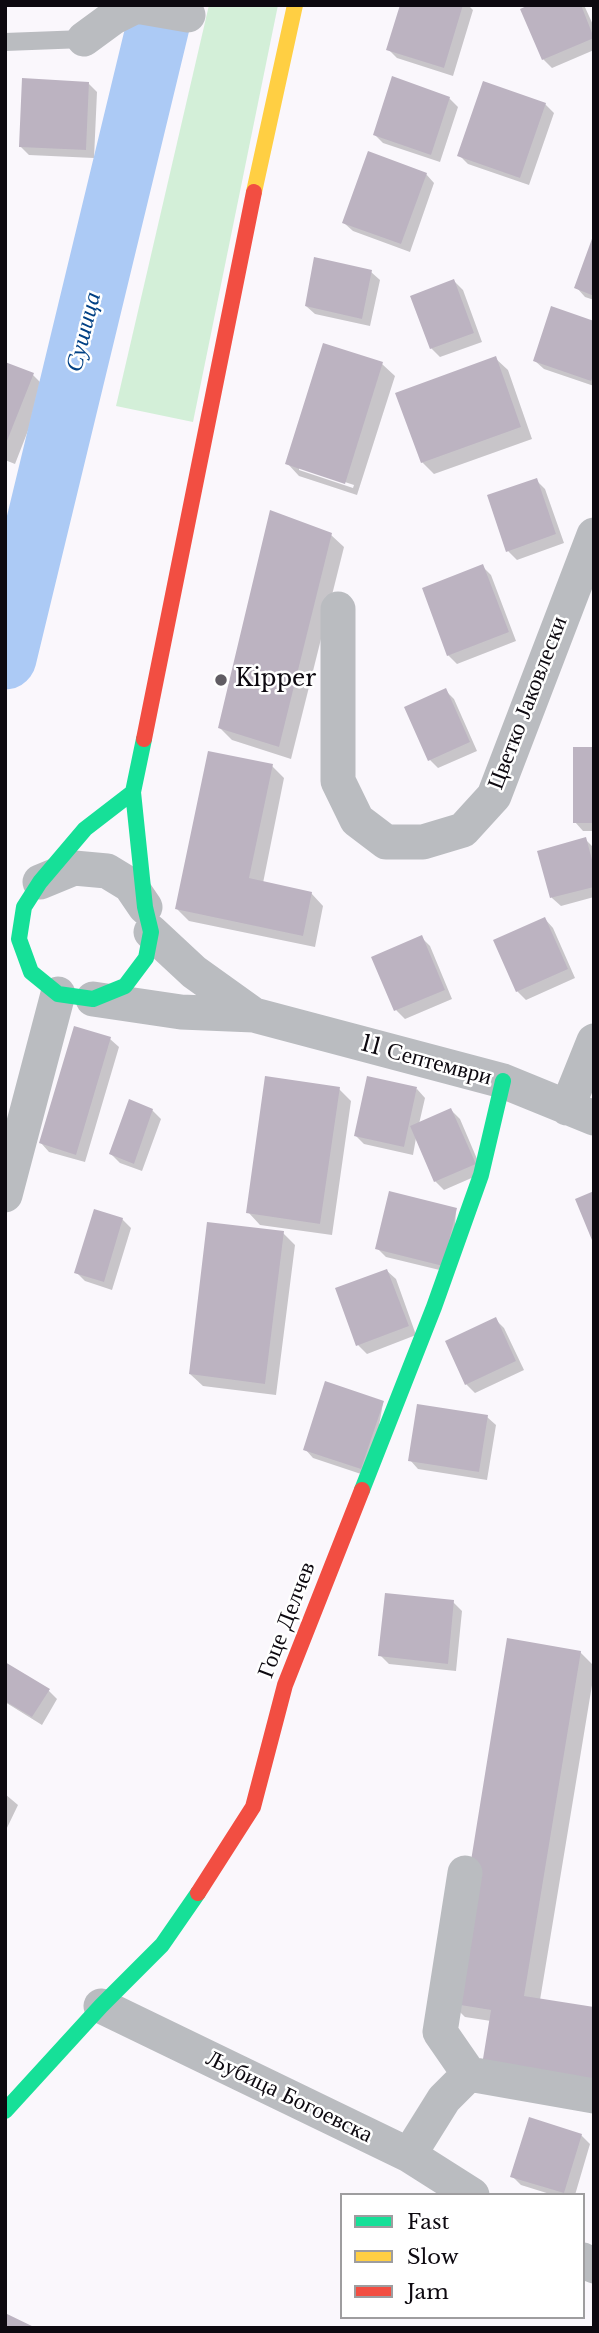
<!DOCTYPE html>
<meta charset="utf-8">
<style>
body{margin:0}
#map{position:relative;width:599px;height:2333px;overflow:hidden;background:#faf7fc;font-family:"Libre Baskerville",serif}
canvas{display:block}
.frame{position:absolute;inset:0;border:7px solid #0d0910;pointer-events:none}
.legend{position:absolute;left:340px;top:2193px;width:245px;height:126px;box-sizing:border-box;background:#fff;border:2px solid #9e9d9f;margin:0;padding:9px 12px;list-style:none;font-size:21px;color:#0d0910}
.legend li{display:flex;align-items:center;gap:14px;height:35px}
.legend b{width:35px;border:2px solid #9e9d9f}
</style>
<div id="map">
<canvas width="599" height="2333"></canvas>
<div class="frame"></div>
<ul class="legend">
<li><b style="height:9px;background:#16e098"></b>Fast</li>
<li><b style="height:9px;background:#ffcf43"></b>Slow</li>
<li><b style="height:9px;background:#f24e42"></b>Jam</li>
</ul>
</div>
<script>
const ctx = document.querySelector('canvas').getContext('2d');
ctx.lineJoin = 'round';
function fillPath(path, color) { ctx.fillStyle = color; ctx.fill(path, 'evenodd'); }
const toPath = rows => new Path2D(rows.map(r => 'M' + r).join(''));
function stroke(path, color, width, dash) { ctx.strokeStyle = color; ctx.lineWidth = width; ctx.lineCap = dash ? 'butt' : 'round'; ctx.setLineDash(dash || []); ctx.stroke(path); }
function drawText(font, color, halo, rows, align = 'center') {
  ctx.font = font + ' "Libre Baskerville",serif'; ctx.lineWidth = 5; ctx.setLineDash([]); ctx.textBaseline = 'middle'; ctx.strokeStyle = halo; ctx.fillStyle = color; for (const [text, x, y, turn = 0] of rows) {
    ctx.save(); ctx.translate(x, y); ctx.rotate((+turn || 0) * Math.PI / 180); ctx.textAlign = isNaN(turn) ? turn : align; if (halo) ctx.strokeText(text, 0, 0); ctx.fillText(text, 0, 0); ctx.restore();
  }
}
fillPath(toPath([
 [209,5,278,5,193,422,116,406]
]), '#d3efd8');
fillPath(toPath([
 [402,5,468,5,473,10,453,76,397,58,388,49],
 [533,5,584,5,594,27,594,50,552,68,543,59],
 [89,84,97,92,94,158,29,155,20,146],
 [449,98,458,107,440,162,383,143,375,135],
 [545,104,554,113,529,185,468,164,459,155],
 [426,174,434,183,410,252,353,231,344,223],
 [594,241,594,300,585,297,577,288],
 [371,272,380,280,370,326,315,314,306,306],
 [454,281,463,290,482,342,440,357,431,348],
 [594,322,594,386,544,369,535,361],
 [324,345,382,364,395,376,357,495,299,476,287,463],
 [299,467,354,485,353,488,299,470],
 [495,358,508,370,532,439,434,474,422,462],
 [5,364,33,375,45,387,15,464,5,460],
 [536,480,545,489,564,543,517,560,508,551],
 [331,535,344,547,291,759,232,740,220,728],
 [482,566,491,575,516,641,457,664,448,655],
 [5,572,13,580,5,605],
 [445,690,454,699,477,751,438,768,430,760],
 [594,748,594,831,583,831,575,822],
 [272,766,284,778,263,883,311,893,323,906,315,947,189,921,177,909],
 [585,839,594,848,594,897,561,906,552,898,539,852],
 [545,919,553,928,575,978,526,1000,517,991],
 [421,937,430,946,452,999,405,1019,396,1010],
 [110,1039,119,1047,85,1162,49,1152,41,1143],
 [339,1089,351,1101,332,1235,260,1225,248,1212],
 [417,1089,425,1098,419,1124,451,1110,460,1119,483,1173,444,1190,435,1181,416,1138,413,1155,364,1144,355,1135],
 [152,1110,161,1119,142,1171,120,1163,111,1154],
 [456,1210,452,1273,386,1257,377,1248],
 [122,1219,131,1228,112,1290,85,1281,76,1272],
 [283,1233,295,1245,276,1395,203,1386,190,1374],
 [387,1271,396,1279,416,1335,367,1354,358,1345],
 [495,1319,504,1328,524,1370,475,1393,466,1384],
 [383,1403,370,1477,313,1458,305,1449],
 [487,1417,496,1425,487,1480,418,1469,410,1460],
 [453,1602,462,1611,456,1671,389,1664,380,1655],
 [580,1652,594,1666,594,1673,540,2000,491,2021,465,2017,450,2002],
 [5,1664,49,1691,57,1699,42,1725,5,1702],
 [5,1794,18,1805,5,1832],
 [581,2135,590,2144,575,2195,553,2195,521,2185,512,2176]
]), '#0003');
stroke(toPath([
 [5,658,163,5]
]), '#accaf5', 63);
fillPath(toPath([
 [400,5,463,5,444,68,386,50],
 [529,5,581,5,594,38,542,60,520,9],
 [392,76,450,97,431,155,373,135],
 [22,78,89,82,86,150,19,147],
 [483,81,546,103,520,178,457,156],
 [368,151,427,173,401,244,342,223],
 [593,236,594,236,594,296,574,288],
 [314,257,372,270,362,319,305,306],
 [454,279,474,333,430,349,410,296],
 [551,306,594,321,594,373,591,381,533,361],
 [323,343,383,362,345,484,285,464],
 [496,356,521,427,421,463,395,393],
 [5,362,34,373,5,446],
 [537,478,556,534,506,552,487,495],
 [270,510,332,533,279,747,218,728],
 [483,564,509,632,447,656,422,588],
 [446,688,470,742,428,761,404,707],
 [573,747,594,747,594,823,573,823],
 [208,751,273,764,249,878,312,892,303,936,175,909],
 [586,837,594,867,594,887,550,898,537,851],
 [545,917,568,969,516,992,493,940],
 [422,935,445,990,394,1011,371,957],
 [74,1026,111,1037,76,1155,39,1143],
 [265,1076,340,1087,320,1224,246,1213],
 [367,1076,417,1087,404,1147,354,1136],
 [129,1099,153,1109,134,1164,109,1154],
 [451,1108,476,1164,434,1182,410,1126],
 [389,1191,457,1208,443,1266,375,1249],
 [594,1191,594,1245,575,1199],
 [94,1209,123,1218,104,1282,74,1273],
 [207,1222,284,1231,265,1384,189,1374],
 [387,1269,409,1326,356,1346,335,1288],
 [496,1317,516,1361,465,1385,445,1341],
 [325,1381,384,1401,361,1469,303,1450],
 [417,1404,488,1415,479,1472,408,1461],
 [385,1593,454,1600,448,1664,378,1656],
 [507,1638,581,1651,524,1996,594,2007,594,2083,482,2065,491,2010,448,2003],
 [5,1662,50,1689,32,1717,5,1701],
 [529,2117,582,2134,564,2193,510,2177],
 [5,2313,36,2328,5,2328]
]), '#bcb3c1');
stroke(toPath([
 [5,42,84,39]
]), '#babcc0', 18);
stroke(toPath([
 [84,39,114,17,136,6,188,15],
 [338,609,338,781,357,820,386,842,423,842,463,830,494,796,594,535],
 [40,882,74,868,107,871,130,885,145,907],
 [151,932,194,972,254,1015],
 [93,999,181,1012,254,1015,503,1081,594,1118],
 [567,1108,594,1041],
 [5,1195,58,994],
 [465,1873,440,2032,469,2074],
 [101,2006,409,2155,472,2195],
 [409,2155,444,2099,469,2074,594,2096],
 [583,2260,594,2266]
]), '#babcc0', 35);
stroke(toPath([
 [133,792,85,829,40,882,24,907,19,939,31,972,58,994,93,999,125,986,146,958,151,932,145,907,133,792,144,739],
 [362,1490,434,1307,481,1175,503,1081],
 [5,2111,101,2006,162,1945,198,1893]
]), '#16e098', 16);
stroke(toPath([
 [254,192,295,5]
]), '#ffcf43', 16);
stroke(toPath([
 [144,739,254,192],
 [198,1893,253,1807,285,1685,362,1490]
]), '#f24e42', 16);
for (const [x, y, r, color] of [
 [221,680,7,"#605c63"]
]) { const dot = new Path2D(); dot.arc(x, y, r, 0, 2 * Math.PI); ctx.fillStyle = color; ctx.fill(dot); stroke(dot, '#fff', 2.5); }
drawText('23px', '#0d0910', '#fff', [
 ["Kipper",235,680]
], 'left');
drawText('23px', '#0d0910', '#fff', [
 ["Цветко Јаковлески",528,703,-69],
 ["11 Септември",426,1061,15],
 ["Гоце Делчев",287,1620,-69],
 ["Љубица Богоевска",289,2097,26]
]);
drawText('italic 24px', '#014084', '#fff', [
 ["Сушица",84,332,-76]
]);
</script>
